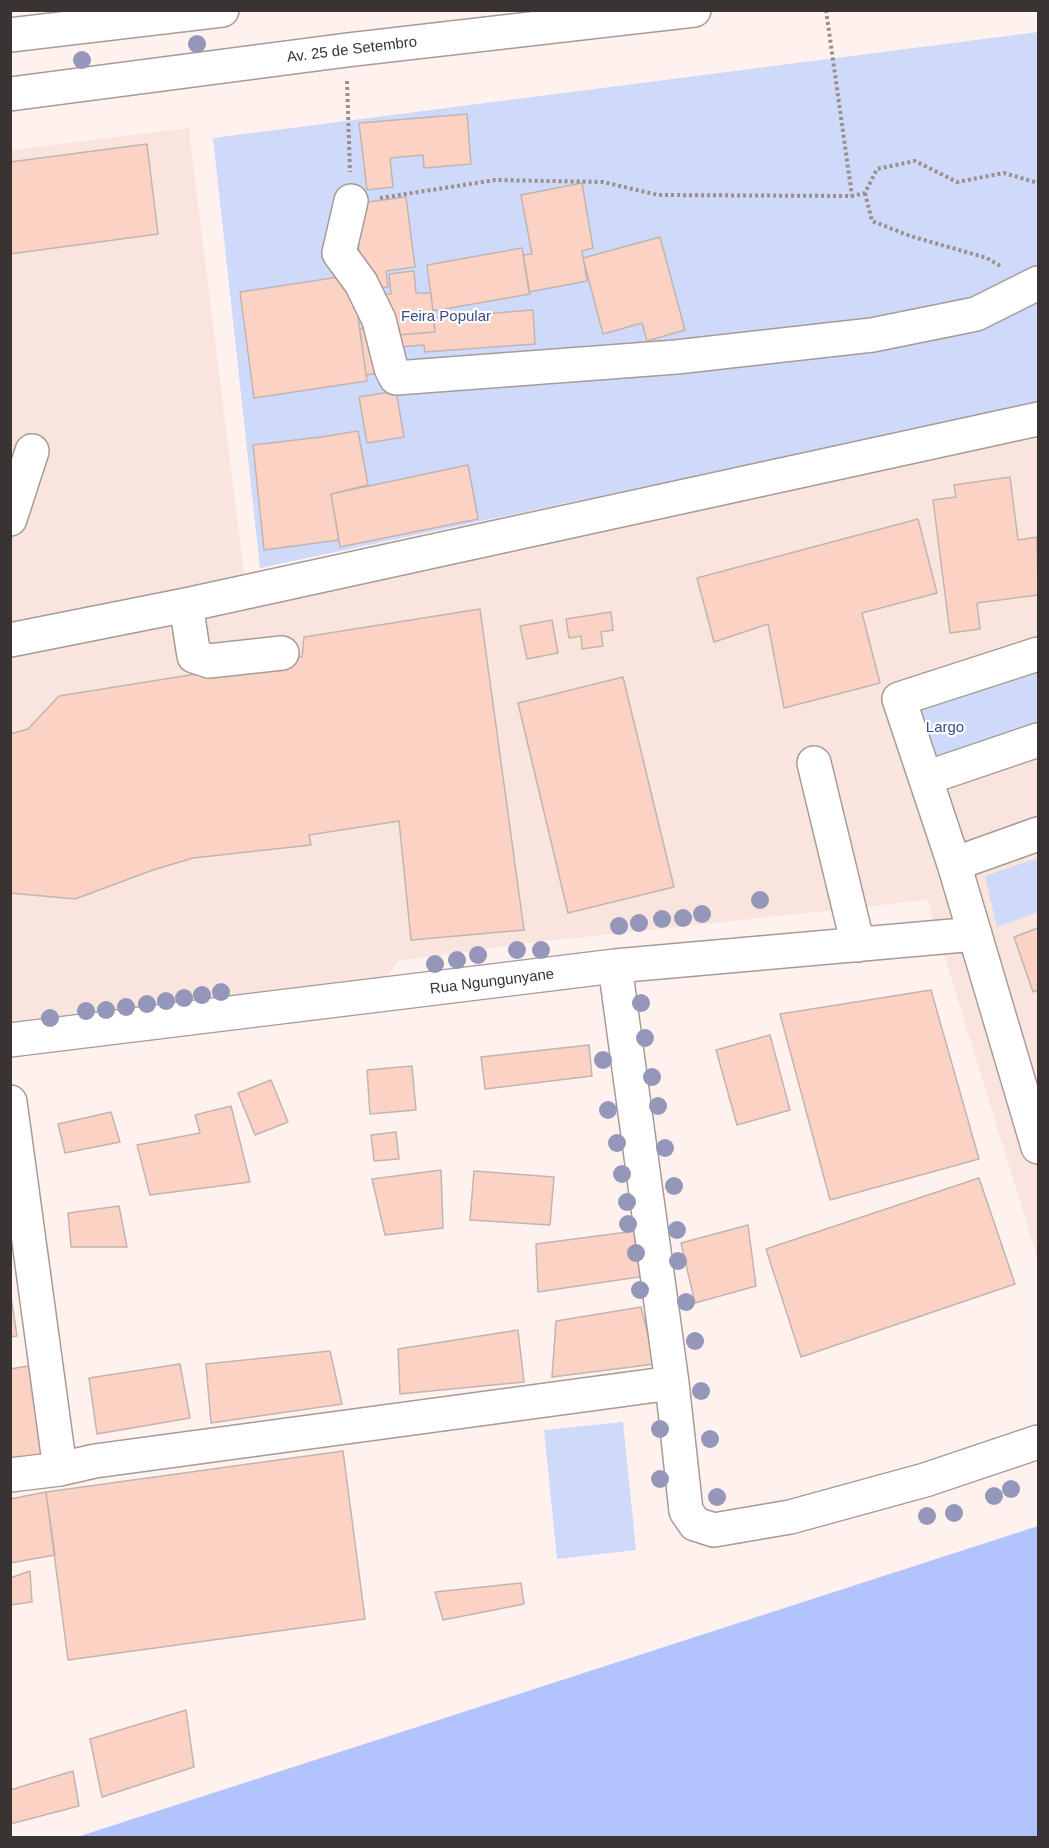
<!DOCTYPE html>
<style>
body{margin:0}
#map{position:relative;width:1049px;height:1848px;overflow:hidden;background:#fff2ee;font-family:Helvetica,sans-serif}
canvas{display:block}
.frame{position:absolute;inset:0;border:12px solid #393433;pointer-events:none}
</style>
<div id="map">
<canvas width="1049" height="1848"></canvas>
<div class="frame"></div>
</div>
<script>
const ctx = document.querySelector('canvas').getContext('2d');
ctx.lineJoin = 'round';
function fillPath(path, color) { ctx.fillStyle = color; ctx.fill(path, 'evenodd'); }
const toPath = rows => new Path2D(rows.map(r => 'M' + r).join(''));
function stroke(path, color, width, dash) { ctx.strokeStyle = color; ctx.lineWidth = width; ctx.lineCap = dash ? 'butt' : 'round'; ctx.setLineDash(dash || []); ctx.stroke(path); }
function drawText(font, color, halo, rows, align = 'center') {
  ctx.font = font + ' Helvetica,sans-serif'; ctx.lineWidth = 4.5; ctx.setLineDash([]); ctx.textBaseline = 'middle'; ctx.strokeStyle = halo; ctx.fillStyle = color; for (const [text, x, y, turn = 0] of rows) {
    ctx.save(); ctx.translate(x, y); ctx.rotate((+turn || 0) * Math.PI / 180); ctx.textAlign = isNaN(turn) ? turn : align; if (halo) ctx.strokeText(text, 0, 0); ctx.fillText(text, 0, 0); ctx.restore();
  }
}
fillPath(toPath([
 [189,128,244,575,1038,397,1038,1260,927,900,529,943,398,961,380,986,11,1040,10,150]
]), '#fae5de');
fillPath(toPath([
 [1038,32,1038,403,260,568,213,138],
 [1038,654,1038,740,926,778,899,699],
 [1038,858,1038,912,997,927,985,876],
 [623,1422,636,1550,557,1559,544,1430]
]), '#cfd9fa');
fillPath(toPath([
 [1038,1526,1038,1837,77,1837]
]), '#b2c3fd');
const building = toPath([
 [467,114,471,164,424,168,423,155,390,158,393,187,367,190,359,123,467,114],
 [147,144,158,234,10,254,10,162,147,144],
 [582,183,593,248,582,251,587,281,529,292,523,255,532,254,521,195,582,183],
 [406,197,415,267,386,271,388,287,364,290,353,204,406,197],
 [660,237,685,330,647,341,642,323,603,334,583,258,660,237],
 [522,248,530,294,433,311,427,265,522,248],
 [414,271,416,293,431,293,435,332,387,336,383,295,391,294,389,274,414,271],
 [352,275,367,381,254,398,240,292,352,275],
 [533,310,535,344,425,352,424,345,398,347,397,335,435,332,433,318,533,310],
 [376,326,384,372,366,375,360,329,376,326],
 [396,391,404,437,367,443,359,397,396,391],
 [358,431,368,485,331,494,339,540,264,550,253,445,321,437,358,431],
 [468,465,478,519,340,547,331,494,468,465],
 [1010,477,1018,540,1037,537,1038,595,977,603,980,629,950,633,933,500,956,497,954,485,1010,477],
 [918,519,937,593,862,613,880,683,784,708,768,624,714,642,697,578,918,519],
 [480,609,524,930,411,940,399,821,309,835,311,845,193,858,153,870,75,899,10,893,10,734,28,729,59,696,302,657,304,637,480,609],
 [611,612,613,630,601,632,603,646,582,649,581,636,569,638,566,619,611,612],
 [552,620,558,653,527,659,520,626,552,620],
 [623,677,674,887,568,913,518,703,623,677],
 [1038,928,1038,990,1033,992,1014,937,1038,928],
 [931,990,979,1159,830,1200,780,1014,931,990],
 [770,1035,790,1110,737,1125,716,1050,770,1035],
 [589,1045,592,1076,485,1089,481,1057,589,1045],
 [412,1066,416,1110,370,1114,367,1070,412,1066],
 [271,1080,288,1122,255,1135,238,1093,271,1080],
 [231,1106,250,1182,150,1195,137,1145,200,1133,195,1115,231,1106],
 [111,1112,120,1142,65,1153,58,1124,111,1112],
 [396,1132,399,1159,374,1161,371,1135,396,1132],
 [441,1170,443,1228,385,1235,372,1179,441,1170],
 [474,1171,554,1177,550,1225,470,1220,474,1171],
 [979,1178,1015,1284,801,1357,766,1249,979,1178],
 [119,1206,127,1247,71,1247,68,1213,119,1206],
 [748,1225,756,1286,695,1303,681,1243,748,1225],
 [643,1230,652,1275,538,1292,536,1244,643,1230],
 [10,1290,17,1336,10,1337,10,1290],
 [641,1307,655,1364,552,1377,556,1321,641,1307],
 [518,1330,524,1382,400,1394,398,1349,518,1330],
 [330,1351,342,1404,211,1423,206,1364,330,1351],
 [40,1364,52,1453,10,1459,10,1369,40,1364],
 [180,1364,190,1418,97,1434,89,1378,180,1364],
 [343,1451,365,1619,68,1660,46,1492,343,1451],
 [46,1492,55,1555,10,1563,10,1499,46,1492],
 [30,1571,32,1602,10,1605,10,1578,30,1571],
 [521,1583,524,1604,443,1620,435,1592,521,1583],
 [186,1710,194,1767,102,1797,90,1739,186,1710],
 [73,1771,79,1806,10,1824,10,1790,73,1771]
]);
fillPath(building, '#fbd2c3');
stroke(building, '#c1b5b1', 1.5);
const minor = toPath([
 [351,201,339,253,361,283,379,320,391,368,396,378,676,357,872,335,976,314,1038,283],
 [10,519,32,451],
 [186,605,194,656,209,661,282,653],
 [10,640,186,605,1038,419],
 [1038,654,899,699,954,864,1038,1147],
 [814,763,858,945],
 [926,778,1038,740],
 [954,864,1038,834],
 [615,966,672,1383,686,1511,695,1524,714,1530,790,1517,925,1480,1038,1442],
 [10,1040,615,966,975,934],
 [10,1102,60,1469],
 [10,1475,60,1469,95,1461,672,1383]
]);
const major = toPath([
 [10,35,222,10],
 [10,94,347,50,694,10]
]);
stroke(minor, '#a69b97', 36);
stroke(major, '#a69b97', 36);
stroke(toPath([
 [826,10,852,196],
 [347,81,350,172],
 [865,193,872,221,910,236,987,258,1002,267],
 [380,198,495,180,603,182,658,195,852,196,865,193,877,169,915,161,957,182,1004,173,1038,183]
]), '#99908d', 4, [3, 3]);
stroke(minor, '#fff', 33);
stroke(major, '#fff', 33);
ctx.fillStyle = '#9496ba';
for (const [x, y] of [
 [197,44],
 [82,60],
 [760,900],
 [702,914],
 [683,918],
 [662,919],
 [639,923],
 [619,926],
 [517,950],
 [541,950],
 [478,955],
 [457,960],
 [435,964],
 [221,992],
 [202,995],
 [184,998],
 [166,1001],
 [641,1003],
 [147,1004],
 [126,1007],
 [106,1010],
 [86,1011],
 [50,1018],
 [645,1038],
 [603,1060],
 [652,1077],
 [658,1106],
 [608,1110],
 [617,1143],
 [665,1148],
 [622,1174],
 [674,1186],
 [627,1202],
 [628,1224],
 [677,1230],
 [636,1253],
 [678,1261],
 [640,1290],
 [686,1302],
 [695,1341],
 [701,1391],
 [660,1429],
 [710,1439],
 [660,1479],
 [1011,1489],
 [994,1496],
 [717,1497],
 [954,1513],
 [927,1516]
]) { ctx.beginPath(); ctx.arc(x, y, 9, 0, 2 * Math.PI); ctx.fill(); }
drawText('15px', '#393433', '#fff', [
 ["Av. 25 de Setembro",352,50,-7],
 ["Rua Ngungunyane",492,982,-7]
]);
drawText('15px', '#3c4a8f', '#fff', [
 ["Feira Popular",446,317],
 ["Largo",945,728]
]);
</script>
